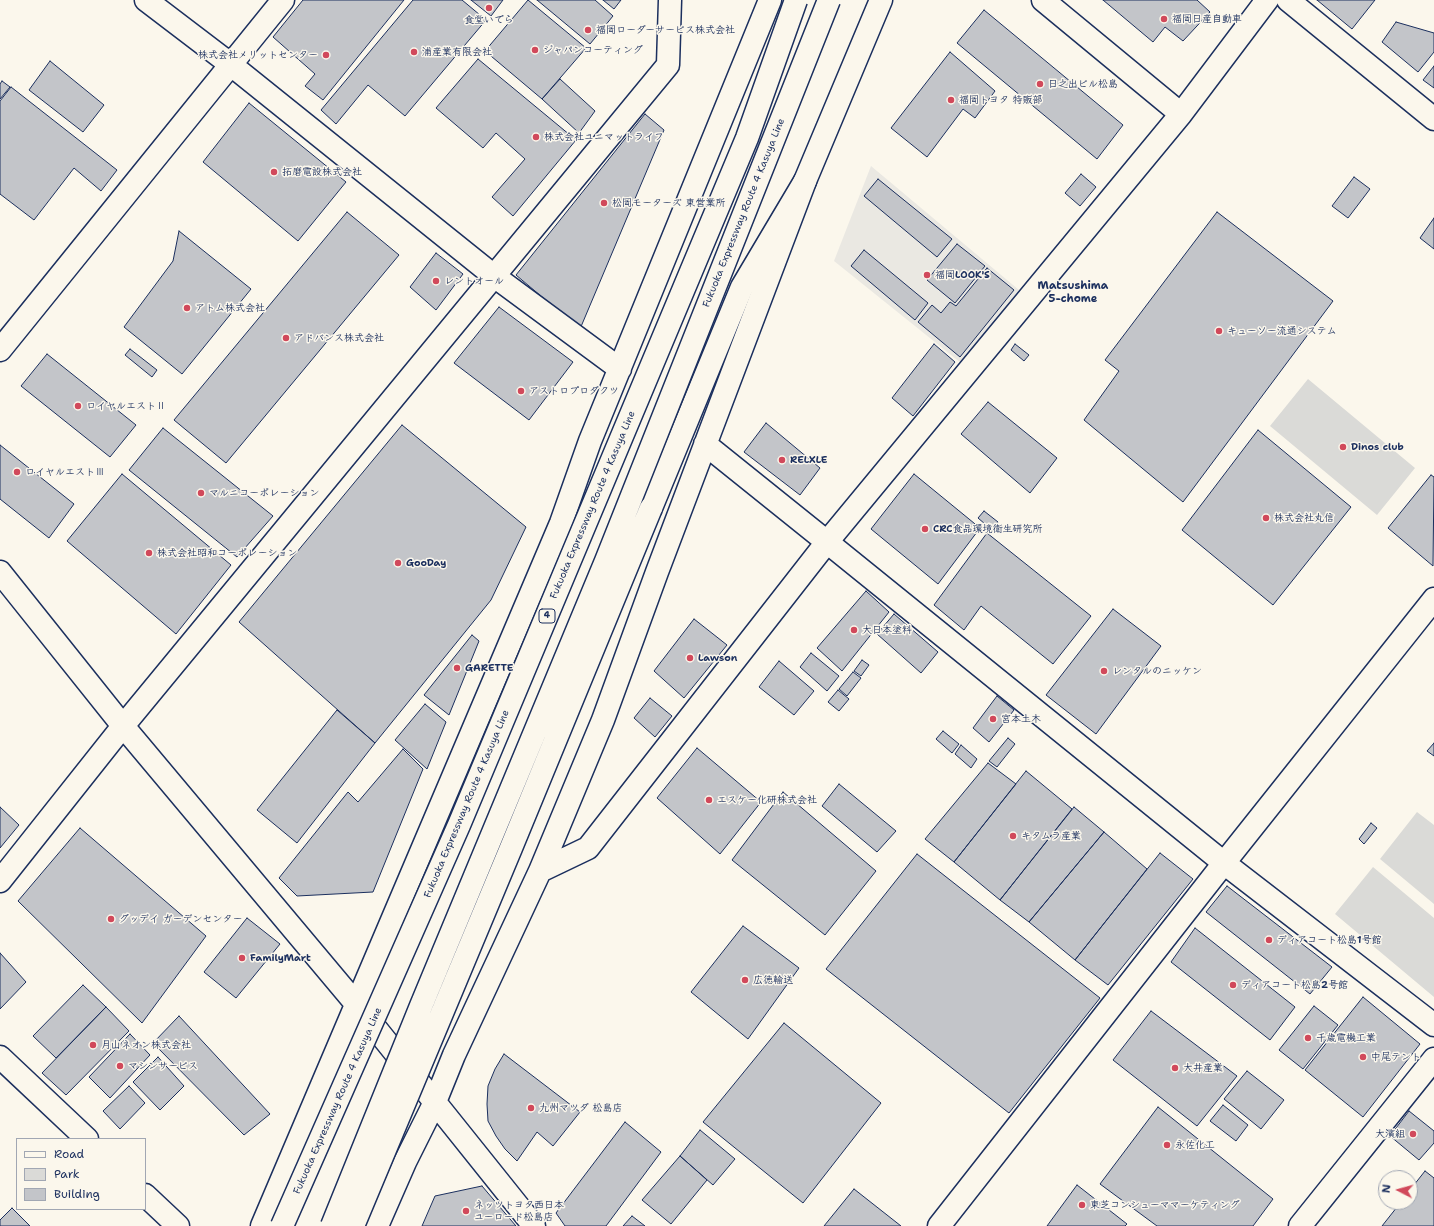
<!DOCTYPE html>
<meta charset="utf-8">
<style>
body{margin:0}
#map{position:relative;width:1434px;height:1226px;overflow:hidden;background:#fbf7ec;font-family:"Shantell Sans",sans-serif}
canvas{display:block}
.legend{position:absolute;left:16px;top:1138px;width:130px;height:72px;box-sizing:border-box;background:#fbf7ec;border:1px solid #a1a7b3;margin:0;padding:5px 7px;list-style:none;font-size:12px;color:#1b2f5e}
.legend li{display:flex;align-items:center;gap:8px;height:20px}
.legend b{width:20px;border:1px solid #a1a7b3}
.north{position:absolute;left:1378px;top:1170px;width:40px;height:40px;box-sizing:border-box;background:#fbf7ec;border:1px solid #a1a7b3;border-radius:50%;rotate:276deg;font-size:11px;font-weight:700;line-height:16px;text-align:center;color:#1b2f5e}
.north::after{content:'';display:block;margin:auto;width:14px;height:18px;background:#d1495b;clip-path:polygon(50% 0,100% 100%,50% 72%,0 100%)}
</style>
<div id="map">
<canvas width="1434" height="1226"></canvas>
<ul class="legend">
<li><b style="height:5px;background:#fbf7ec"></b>Road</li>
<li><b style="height:11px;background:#dadad7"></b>Park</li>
<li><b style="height:11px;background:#c3c5c9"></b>Building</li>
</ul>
<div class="north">N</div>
</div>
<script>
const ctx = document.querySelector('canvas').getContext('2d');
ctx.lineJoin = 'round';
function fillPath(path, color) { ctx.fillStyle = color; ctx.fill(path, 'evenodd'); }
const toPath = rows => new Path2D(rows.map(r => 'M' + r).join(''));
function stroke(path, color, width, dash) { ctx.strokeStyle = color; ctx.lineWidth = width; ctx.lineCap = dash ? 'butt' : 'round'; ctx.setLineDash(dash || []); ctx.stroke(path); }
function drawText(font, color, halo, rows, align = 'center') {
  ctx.font = font + ' "Shantell Sans","Klee One",sans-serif'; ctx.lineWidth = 3; ctx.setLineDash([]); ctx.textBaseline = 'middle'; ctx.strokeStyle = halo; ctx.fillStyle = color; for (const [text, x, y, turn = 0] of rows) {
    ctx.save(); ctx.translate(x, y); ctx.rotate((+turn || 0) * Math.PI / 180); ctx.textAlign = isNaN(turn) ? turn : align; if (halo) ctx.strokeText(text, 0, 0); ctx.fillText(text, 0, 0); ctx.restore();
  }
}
fillPath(toPath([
 [871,166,1019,290,961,363,834,261]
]), '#eae8e2');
fillPath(toPath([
 [1308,379,1415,468,1377,515,1270,426],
 [1417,812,1434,825,1434,904,1380,859],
 [1373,867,1434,918,1434,997,1335,914]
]), '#dadad7');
const building = toPath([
 [303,0,404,0,323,100,305,86,315,74,273,37,303,0],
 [413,0,462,0,486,20,405,116,368,85,336,124,321,110,413,0],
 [471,0,503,0,491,16,471,0],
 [528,0,586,48,542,99,485,51,528,0],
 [537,0,595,0,613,16,590,44,537,0],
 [603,0,621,0,614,9,603,0],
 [1103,0,1197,0,1210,12,1183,41,1165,27,1153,42,1103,0],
 [1317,0,1375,0,1352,29,1317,0],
 [984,10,1123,125,1097,159,957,43,984,10],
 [1396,22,1434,33,1434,52,1418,72,1382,42,1396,22],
 [950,52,995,91,975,118,963,109,927,157,891,128,950,52],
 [478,59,576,140,513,216,492,197,525,159,496,133,483,148,436,108,478,59],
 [50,61,104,105,83,132,29,90,50,61],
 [1434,66,1434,88,1423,80,1434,66],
 [560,79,595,111,579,133,542,99,560,79],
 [2,81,10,87,0,99,0,84,2,81],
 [11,87,117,170,101,191,74,168,34,220,0,194,0,101,11,87],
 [249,103,346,182,298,241,203,162,249,103],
 [645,114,664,130,580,329,516,275,645,114],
 [1081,174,1096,187,1080,206,1065,193,1081,174],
 [1354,177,1370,189,1348,218,1332,206,1354,177],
 [878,179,952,239,937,257,864,196,878,179],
 [347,212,399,255,226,463,174,420,347,212],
 [1217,212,1333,301,1183,502,1084,420,1119,371,1105,360,1217,212],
 [1434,218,1434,249,1420,238,1434,218],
 [179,231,251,289,182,374,124,327,173,261,179,231],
 [957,244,985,266,955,303,927,280,957,244],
 [864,250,928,303,915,320,851,266,864,250],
 [436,253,463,274,436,310,410,287,436,253],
 [987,268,1014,290,960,357,918,322,932,305,941,313,950,302,956,306,987,268],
 [499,307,573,362,529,420,454,363,499,307],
 [934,344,955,362,913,416,892,398,934,344],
 [1015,344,1029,355,1024,361,1011,350,1015,344],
 [130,349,157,370,152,377,125,355,130,349],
 [47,354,136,425,110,457,21,386,47,354],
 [988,402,1057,458,1030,493,961,434,988,402],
 [766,423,820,468,800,495,744,452,766,423],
 [402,425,526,527,491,600,375,743,239,622,402,425],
 [163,428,273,516,237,557,129,470,163,428],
 [1258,430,1351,507,1273,605,1182,530,1258,430],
 [0,445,74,504,49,538,0,499,0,445],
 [122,474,231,565,176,634,67,541,122,474],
 [914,474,980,528,938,584,871,529,914,474],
 [1431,475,1434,477,1433,566,1388,528,1431,475],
 [984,511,998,522,992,530,978,518,984,511],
 [987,533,1091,616,1053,664,981,606,964,630,934,605,987,533],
 [866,591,889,612,842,671,817,648,866,591],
 [1113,609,1161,646,1096,734,1046,695,1113,609],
 [894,614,938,652,921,673,877,634,894,614],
 [694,619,727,645,684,698,654,671,694,619],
 [472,635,479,641,449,715,424,695,472,635],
 [811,653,839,676,827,691,800,667,811,653],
 [862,660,869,665,861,676,854,671,862,660],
 [779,661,814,691,794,715,759,687,779,661],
 [853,672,861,678,847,696,839,689,853,672],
 [838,690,849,699,839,711,828,702,838,690],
 [997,696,1014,710,989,742,973,728,997,696],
 [650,698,672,716,655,737,634,718,650,698],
 [425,704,446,722,427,769,395,740,425,704],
 [337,710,375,743,297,843,257,810,337,710],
 [943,731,959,744,952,753,936,739,943,731],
 [1008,738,1015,744,997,767,989,761,1008,738],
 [1434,743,1434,756,1427,751,1434,743],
 [961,745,977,759,971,768,955,754,961,745],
 [697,748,761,802,720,854,657,798,697,748],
 [403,749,423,769,373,892,297,896,279,878,348,792,358,802,403,749],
 [988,763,1016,784,954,862,925,839,988,763],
 [1026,771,1072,809,1000,900,954,862,1026,771],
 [839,784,896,831,877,852,822,806,839,784],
 [783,792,876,871,825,935,732,860,783,792],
 [0,807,19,825,0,848,0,807],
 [1074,807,1104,832,1029,922,1000,900,1074,807],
 [1371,823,1377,828,1364,844,1359,839,1371,823],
 [80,828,206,936,142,1023,18,901,80,828],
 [1104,832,1147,869,1075,960,1029,922,1104,832],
 [1160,853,1193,879,1108,985,1075,960,1160,853],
 [917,854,1100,998,1009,1113,826,969,917,854],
 [1227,886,1332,967,1310,994,1206,912,1227,886],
 [247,918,280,944,236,998,204,972,247,918],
 [743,926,799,968,748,1039,691,992,743,926],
 [1195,928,1295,1007,1270,1040,1171,962,1195,928],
 [0,953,26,982,0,1009,0,953],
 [83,985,106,1007,56,1058,33,1036,83,985],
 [1363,997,1420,1044,1363,1117,1305,1070,1363,997],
 [1314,1006,1338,1025,1303,1069,1279,1050,1314,1006],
 [106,1007,129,1031,66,1095,42,1073,106,1007],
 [1151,1011,1237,1076,1197,1126,1113,1060,1151,1011],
 [179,1016,270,1114,244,1135,153,1043,179,1016],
 [784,1023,881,1103,803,1203,703,1122,784,1023],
 [130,1034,150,1055,110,1098,89,1077,130,1034],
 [504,1054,580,1112,553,1146,537,1132,517,1161,505,1149,496,1136,488,1121,487,1104,488,1086,495,1069,504,1054],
 [158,1057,184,1086,160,1110,133,1082,158,1057],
 [1247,1071,1284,1100,1261,1129,1224,1099,1247,1071],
 [129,1086,145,1103,120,1129,103,1111,129,1086],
 [1223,1105,1248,1125,1236,1141,1210,1121,1223,1105],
 [1158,1107,1273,1199,1253,1226,1157,1226,1100,1184,1158,1107],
 [1409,1111,1434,1131,1434,1143,1419,1160,1390,1136,1409,1111],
 [625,1122,661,1152,606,1226,565,1226,556,1213,625,1122],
 [700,1130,735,1159,713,1185,680,1156,700,1130],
 [680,1156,707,1180,671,1224,642,1200,680,1156],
 [1425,1171,1434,1178,1434,1226,1382,1226,1401,1202,1410,1202,1410,1190,1425,1171],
 [1077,1185,1127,1224,1125,1226,1047,1226,1077,1185],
 [482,1186,516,1226,422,1226,435,1196,482,1186],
 [854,1189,901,1226,824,1226,854,1189],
 [12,1208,30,1226,0,1226,0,1220,12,1208],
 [632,1216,645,1226,623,1226,632,1216]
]);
fillPath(building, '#c3c5c9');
stroke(building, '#1b2f5e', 1);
const minor = toPath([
 [146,0,230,64,494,276,620,369],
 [1043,0,1181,114],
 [1288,0,1434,119],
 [0,350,283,0],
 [705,444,827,542,1224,863,1434,1025],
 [0,572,123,726,357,1005,534,1226],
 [540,871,588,848,827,542,1181,114,1267,0],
 [0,881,123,726,668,65,670,0],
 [0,1057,87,1139],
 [145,1195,178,1226],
 [262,1226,561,523,590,441,770,0],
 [377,1226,405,1162,435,1102,454,1055,540,871,603,720,657,572,805,181,881,0],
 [939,1226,1224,863,1434,599],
 [1300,1226,1434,1059]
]);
const highway = toPath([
 [651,508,742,287,805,181]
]);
stroke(minor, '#1b2f5e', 25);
stroke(highway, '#1b2f5e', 25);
stroke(minor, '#fbf7ec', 22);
stroke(highway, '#fbf7ec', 22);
const highwayBridge = toPath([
 [282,1226,459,825,747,138,796,0],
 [332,1226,421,1006,606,561,829,0],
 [353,1226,511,848,651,508]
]);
stroke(highwayBridge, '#1b2f5e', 25, []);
stroke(highwayBridge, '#fbf7ec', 22);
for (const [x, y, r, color] of [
 [489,8,4,"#d1495b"],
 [1164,19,4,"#d1495b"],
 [588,30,4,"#d1495b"],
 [535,50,4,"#d1495b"],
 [414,52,4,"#d1495b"],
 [326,55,4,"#d1495b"],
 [1040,84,4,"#d1495b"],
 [951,100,4,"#d1495b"],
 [536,137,4,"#d1495b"],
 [274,172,4,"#d1495b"],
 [604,203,4,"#d1495b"],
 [927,275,4,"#d1495b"],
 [436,281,4,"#d1495b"],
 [187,308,4,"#d1495b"],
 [1219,331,4,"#d1495b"],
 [286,338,4,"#d1495b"],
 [521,391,4,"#d1495b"],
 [78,406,4,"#d1495b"],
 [1343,447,4,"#d1495b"],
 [782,460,4,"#d1495b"],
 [17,472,4,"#d1495b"],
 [201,493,4,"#d1495b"],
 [1266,518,4,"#d1495b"],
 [925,529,4,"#d1495b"],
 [149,553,4,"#d1495b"],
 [398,563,4,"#d1495b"],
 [854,630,4,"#d1495b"],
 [690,658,4,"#d1495b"],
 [457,668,4,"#d1495b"],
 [1104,671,4,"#d1495b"],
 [993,719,4,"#d1495b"],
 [709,800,4,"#d1495b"],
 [1013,836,4,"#d1495b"],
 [111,919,4,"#d1495b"],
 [1269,940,4,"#d1495b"],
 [242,958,4,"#d1495b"],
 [745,980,4,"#d1495b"],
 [1233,985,4,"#d1495b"],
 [1308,1038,4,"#d1495b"],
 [93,1045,4,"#d1495b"],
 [1363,1057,4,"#d1495b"],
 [120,1066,4,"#d1495b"],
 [1175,1068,4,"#d1495b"],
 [531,1108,4,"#d1495b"],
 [1413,1134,4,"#d1495b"],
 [1167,1145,4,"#d1495b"],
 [1082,1205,4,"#d1495b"],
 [466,1211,4,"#d1495b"]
]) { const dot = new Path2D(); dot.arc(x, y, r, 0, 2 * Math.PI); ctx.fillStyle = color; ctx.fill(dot); stroke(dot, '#fbf7ec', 1.5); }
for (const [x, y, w] of [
 [547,616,16]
]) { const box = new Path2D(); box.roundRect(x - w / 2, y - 7, w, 14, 3); ctx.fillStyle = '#fbf7ec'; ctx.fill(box); stroke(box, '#1b2f5e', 1); }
drawText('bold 9px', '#1b2f5e', null, [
 ["4",547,616]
]);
drawText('bold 10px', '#1b2f5e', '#fbf7ec', [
 ["福岡日産自動車",1172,19],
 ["食堂いでら",489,20,"center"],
 ["福岡ローダーサービス株式会社",596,30],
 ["ジャパンコーティング",543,50],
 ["浦産業有限会社",422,52],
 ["株式会社メリットセンター",318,55,"right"],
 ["日之出ビル松島",1048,84],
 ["福岡トヨタ 特販部",959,100],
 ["株式会社ユニマットライフ",544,137],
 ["拓磨電設株式会社",282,172],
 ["松岡モーターズ 東営業所",612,203],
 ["福岡LOOK'S",935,275],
 ["レントオール",444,281],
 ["アトム株式会社",195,308],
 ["キューソー流通システム",1227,331],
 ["アドバンス株式会社",294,338],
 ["アストロプロダクツ",529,391],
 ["ロイヤルエストⅡ",86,406],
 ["Dinos club",1351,447],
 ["RELXLE",790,460],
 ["ロイヤルエストⅢ",25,472],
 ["マルニコーポレーション",209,493],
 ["株式会社丸信",1274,518],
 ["CRC食品環境衛生研究所",933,529],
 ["株式会社昭和コーポレーション",157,553],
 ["GooDay",406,563],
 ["大日本塗料",862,630],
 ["Lawson",698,658],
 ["GARETTE",465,668],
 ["レンタルのニッケン",1112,671],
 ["宮本土木",1001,719],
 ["エスケー化研株式会社",717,800],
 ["キタムラ産業",1021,836],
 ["グッデイ ガーデンセンター",119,919],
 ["ディアコート松島1号館",1277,940],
 ["FamilyMart",250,958],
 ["広徳輸送",753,980],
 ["ディアコート松島2号館",1241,985],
 ["千歳電機工業",1316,1038],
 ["月山ネオン株式会社",101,1045],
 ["中尾テント",1371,1057],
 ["マシンサービス",128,1066],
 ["大井産業",1183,1068],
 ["九州マツダ 松島店",539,1108],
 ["大濱組",1405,1134,"right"],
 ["永佐化工",1175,1145],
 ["ネッツトヨタ西日本",474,1205],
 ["ユーロード松島店",474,1217],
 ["東芝コンシューママーケティング",1090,1205]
], 'left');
drawText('10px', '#1b2f5e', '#fbf7ec', [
 ["Fukuoka Expressway Route 4 Kasuya Line",744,213,-68],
 ["Fukuoka Expressway Route 4 Kasuya Line",593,505,-67],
 ["Fukuoka Expressway Route 4 Kasuya Line",467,804,-67],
 ["Fukuoka Expressway Route 4 Kasuya Line",338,1101,-66]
]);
drawText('bold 11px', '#1b2f5e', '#fbf7ec', [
 ["Matsushima",1073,286],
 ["5-chome",1073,299]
]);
</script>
